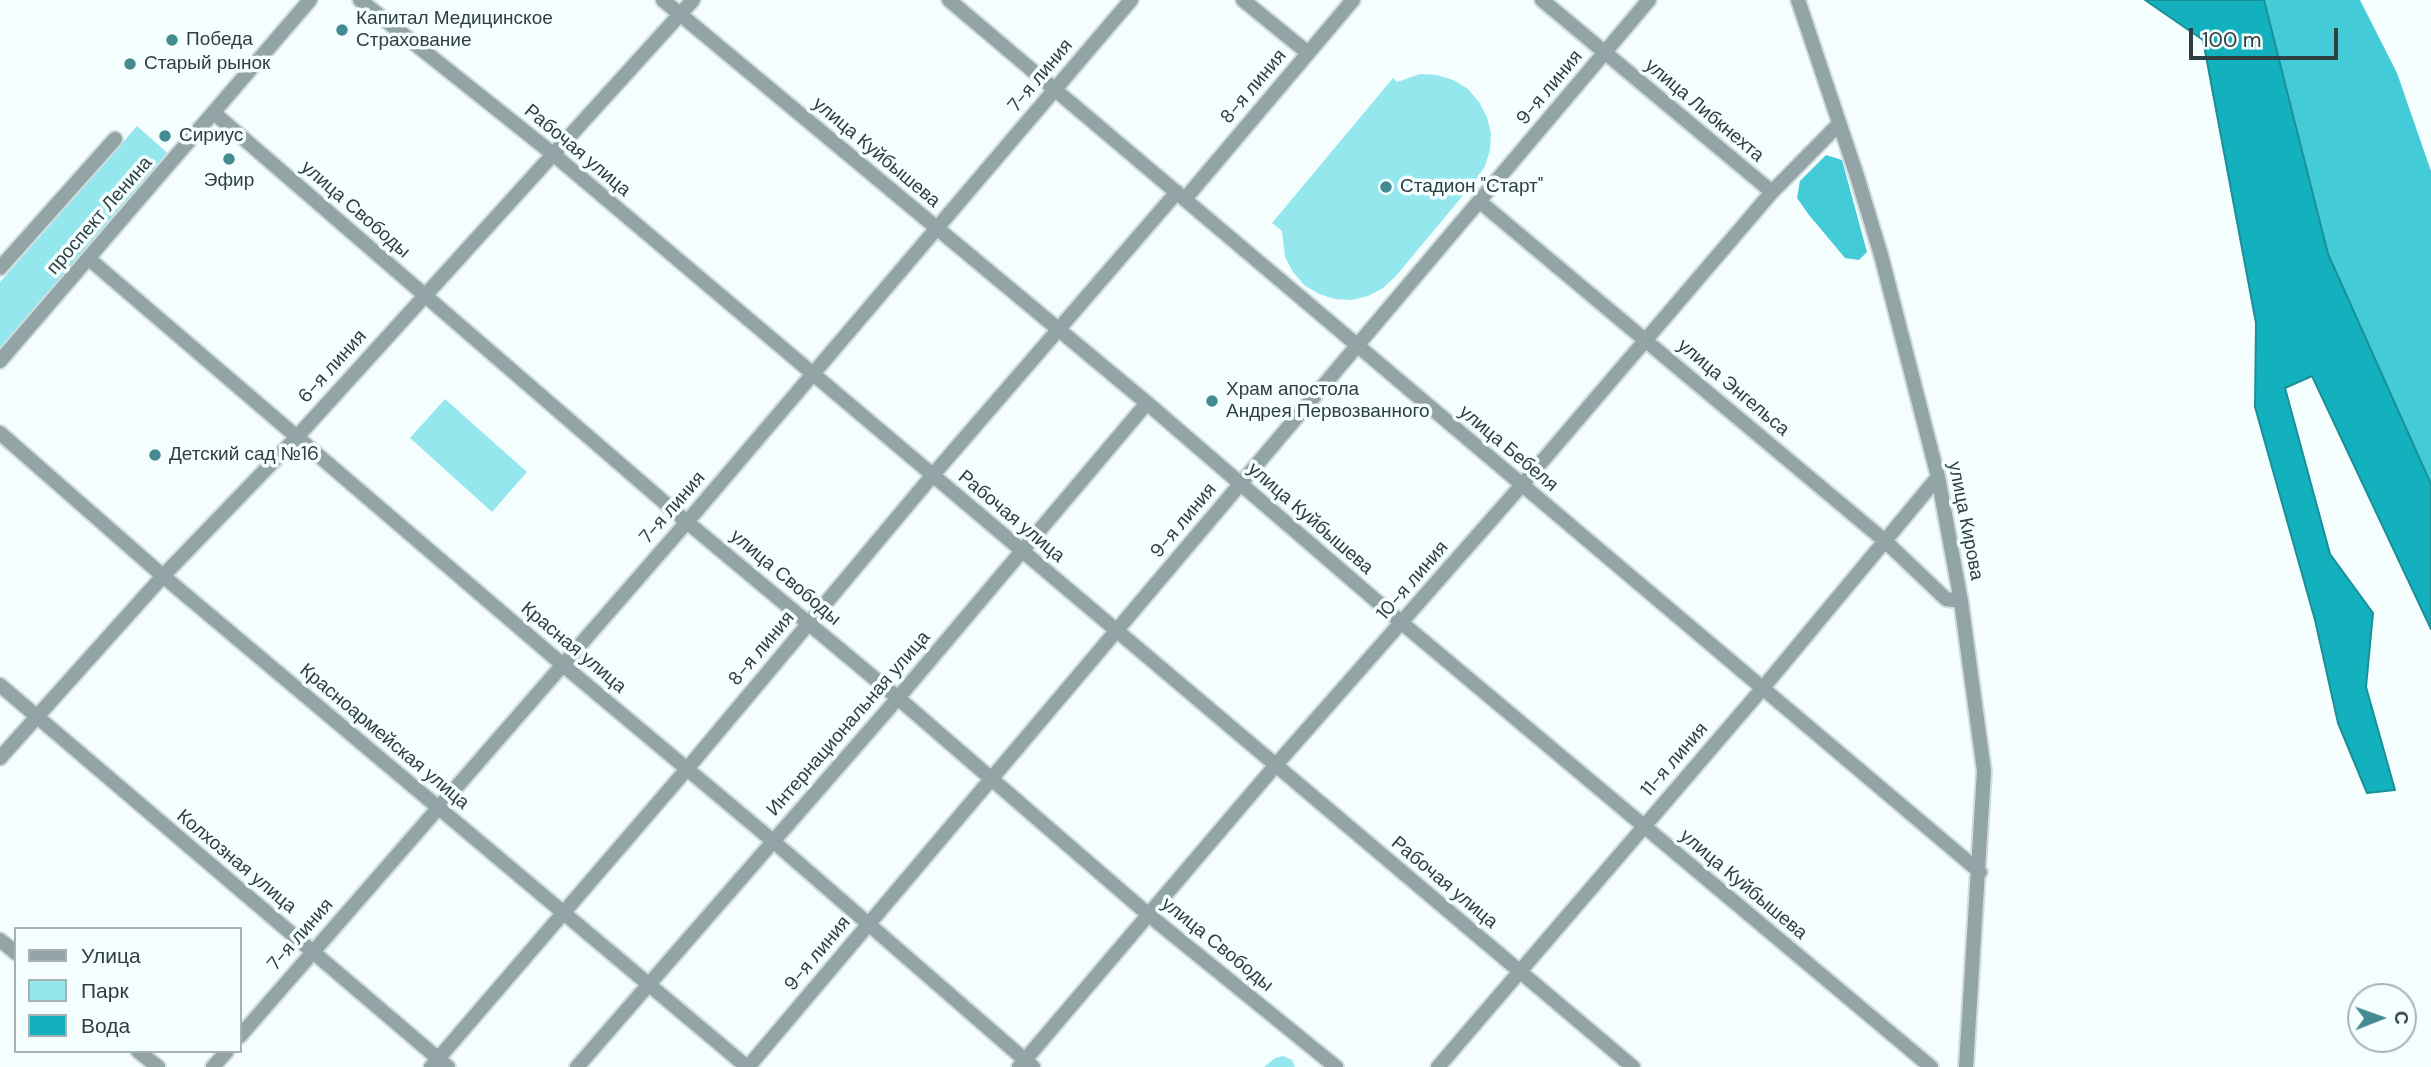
<!DOCTYPE html>
<meta charset="utf-8">
<style>
body{margin:0}
#map{position:relative;width:2431px;height:1067px;overflow:hidden;background:#f5feff;font-family:"DM Sans",sans-serif}
canvas{display:block}
.legend{position:absolute;left:14px;top:927px;width:228px;height:126px;box-sizing:border-box;background:#f5feff;border:2px solid #a5b2b3;margin:0;padding:9px 12px;list-style:none;font-size:21px;color:#2d3f40}
.legend li{display:flex;align-items:center;gap:14px;height:35px}
.legend b{width:35px;border:2px solid #a5b2b3}
.north{position:absolute;left:2347px;top:983px;width:70px;height:70px;box-sizing:border-box;background:#f5feff;border:2px solid #a5b2b3;border-radius:50%;rotate:89deg;font-size:19px;font-weight:700;line-height:28px;text-align:center;color:#2d3f40}
.north::after{content:'';display:block;margin:auto;width:24px;height:32px;background:#438b91;clip-path:polygon(50% 0,100% 100%,50% 72%,0 100%)}
.scale{position:absolute;left:2189px;top:28px;width:149px;height:32px;box-sizing:border-box;border:4px solid #2d3f40;border-top:0;padding-left:9px;font-size:21px;line-height:24px;white-space:nowrap;color:#2d3f40;-webkit-text-stroke:5px #f5feff;paint-order:stroke}
</style>
<div id="map">
<canvas width="2431" height="1067"></canvas>
<ul class="legend">
<li><b style="height:9px;background:#92a4a6"></b>Улица</li>
<li><b style="height:19px;background:#95e7ee"></b>Парк</li>
<li><b style="height:19px;background:#13b1bd"></b>Вода</li>
</ul>
<div class="north">С</div>
<div class="scale">100 m</div>
</div>
<script>
const ctx = document.querySelector('canvas').getContext('2d');
ctx.lineJoin = 'round';
function fillPath(path, color) { ctx.fillStyle = color; ctx.fill(path, 'evenodd'); }
const toPath = rows => new Path2D(rows.map(r => 'M' + r).join(''));
function stroke(path, color, width, dash) { ctx.strokeStyle = color; ctx.lineWidth = width; ctx.lineCap = dash ? 'butt' : 'round'; ctx.setLineDash(dash || []); ctx.stroke(path); }
function drawText(font, color, halo, rows, align = 'center') {
  ctx.font = font + ' "DM Sans",sans-serif'; ctx.lineWidth = 7; ctx.setLineDash([]); ctx.textBaseline = 'middle'; ctx.strokeStyle = halo; ctx.fillStyle = color; for (const [text, x, y, turn = 0] of rows) {
    ctx.save(); ctx.translate(x, y); ctx.rotate((+turn || 0) * Math.PI / 180); ctx.textAlign = isNaN(turn) ? turn : align; if (halo) ctx.strokeText(text, 0, 0); ctx.fillText(text, 0, 0); ctx.restore();
  }
}
fillPath(toPath([
 [1420,74,1437,75,1453,80,1468,89,1479,102,1487,117,1491,133,1490,150,1485,166,1476,180,1395,277,1383,288,1368,296,1352,300,1335,299,1319,294,1304,285,1293,272,1285,257,1282,231,1272,223,1393,78,1397,82],
 [137,126,171,156,0,351,0,282],
 [445,399,527,472,492,512,410,438],
 [1283,1056,1292,1060,1295,1067,1264,1067,1275,1058]
]), '#95e7ee');
fillPath(toPath([
 [2259,0,2360,0,2397,73,2431,171,2431,485,2328,254,2286,84],
 [1826,155,1842,160,1867,252,1859,260,1845,258,1809,215,1797,198,1800,181]
]), '#43ccd8');
const water = toPath([
 [2145,0,2264,0,2328,254,2431,484,2431,629,2312,376,2285,388,2330,554,2373,613,2366,687,2395,790,2367,793,2338,723,2315,620,2255,407,2256,323,2203,40,2145,0]
]);
fillPath(water, '#13b1bd');
stroke(water, '#1b8f98', 2);
const minor = toPath([
 [360,0,553,154,1633,1067],
 [663,0,1147,403,1402,623,1931,1067],
 [949,0,1980,872],
 [1243,0,1308,53],
 [1542,0,1772,192],
 [1798,0,1857,176,1881,255,1938,477,1961,601,1984,771,1966,1067],
 [214,113,687,522,898,698,1150,916,1336,1067],
 [1185,199,1353,0],
 [1479,201,1885,541,1946,599,1961,601],
 [88,258,563,665,773,841,1033,1067],
 [0,268,115,139],
 [0,361,310,0],
 [0,433,163,576,747,1067],
 [0,685,448,1067],
 [0,758,163,576,296,438,693,0],
 [0,940,16,953],
 [240,1036,687,522,1131,0],
 [138,1051,158,1067],
 [213,1067,227,1051],
 [431,1067,687,769,932,476,1177,192],
 [577,1067,898,698,1147,403],
 [748,1067,1649,0],
 [1019,1067,1275,766,1521,486,1772,192,1839,124],
 [1438,1067,1762,689,1938,477]
]);
stroke(minor, '#d1dcdd', 18);
stroke(minor, '#92a4a6', 14);
for (const [x, y, r, color] of [
 [342,30,7,"#438b91"],
 [172,40,7,"#438b91"],
 [130,64,7,"#438b91"],
 [165,136,7,"#438b91"],
 [229,159,7,"#438b91"],
 [1386,187,7,"#438b91"],
 [1212,401,7,"#438b91"],
 [155,455,7,"#438b91"]
]) { const dot = new Path2D(); dot.arc(x, y, r, 0, 2 * Math.PI); ctx.fillStyle = color; ctx.fill(dot); stroke(dot, '#f5feff', 2.5); }
drawText('19px', '#2d3f40', '#f5feff', [
 ["Капитал Медицинское",356,19],
 ["Страхование",356,41],
 ["Победа",186,40],
 ["Старый рынок",144,64],
 ["Сириус",179,136],
 ["Эфир",229,181,"center"],
 ["Стадион \"Старт\"",1400,187],
 ["Храм апостола",1226,390],
 ["Андрея Первозванного",1226,412],
 ["Детский сад №16",169,455]
], 'left');
drawText('19px', '#2d3f40', '#f5feff', [
 ["7-я линия",1041,76,-50],
 ["8-я линия",1254,87,-50],
 ["9-я линия",1550,88,-50],
 ["улица Либкнехта",1704,111,40],
 ["Рабочая улица",577,151,40],
 ["улица Куйбышева",876,153,40],
 ["улица Свободы",355,210,41],
 ["проспект Ленина",100,216,-49],
 ["6-я линия",333,367,-48],
 ["улица Энгельса",1733,388,40],
 ["улица Бебеля",1508,449,40],
 ["7-я линия",673,508,-49],
 ["Рабочая улица",1011,517,40],
 ["улица Куйбышева",1310,519,41],
 ["9-я линия",1184,521,-50],
 ["улица Кирова",1965,521,79],
 ["улица Свободы",785,578,40],
 ["10-я линия",1413,581,-49],
 ["Красная улица",573,648,40],
 ["8-я линия",762,649,-50],
 ["Интернациональная улица",849,724,-49],
 ["Красноармейская улица",384,737,40],
 ["11-я линия",1675,760,-49],
 ["Колхозная улица",236,862,40],
 ["Рабочая улица",1444,883,40],
 ["улица Куйбышева",1743,885,40],
 ["7-я линия",301,935,-49],
 ["улица Свободы",1217,945,39],
 ["9-я линия",818,954,-50]
]);
</script>
